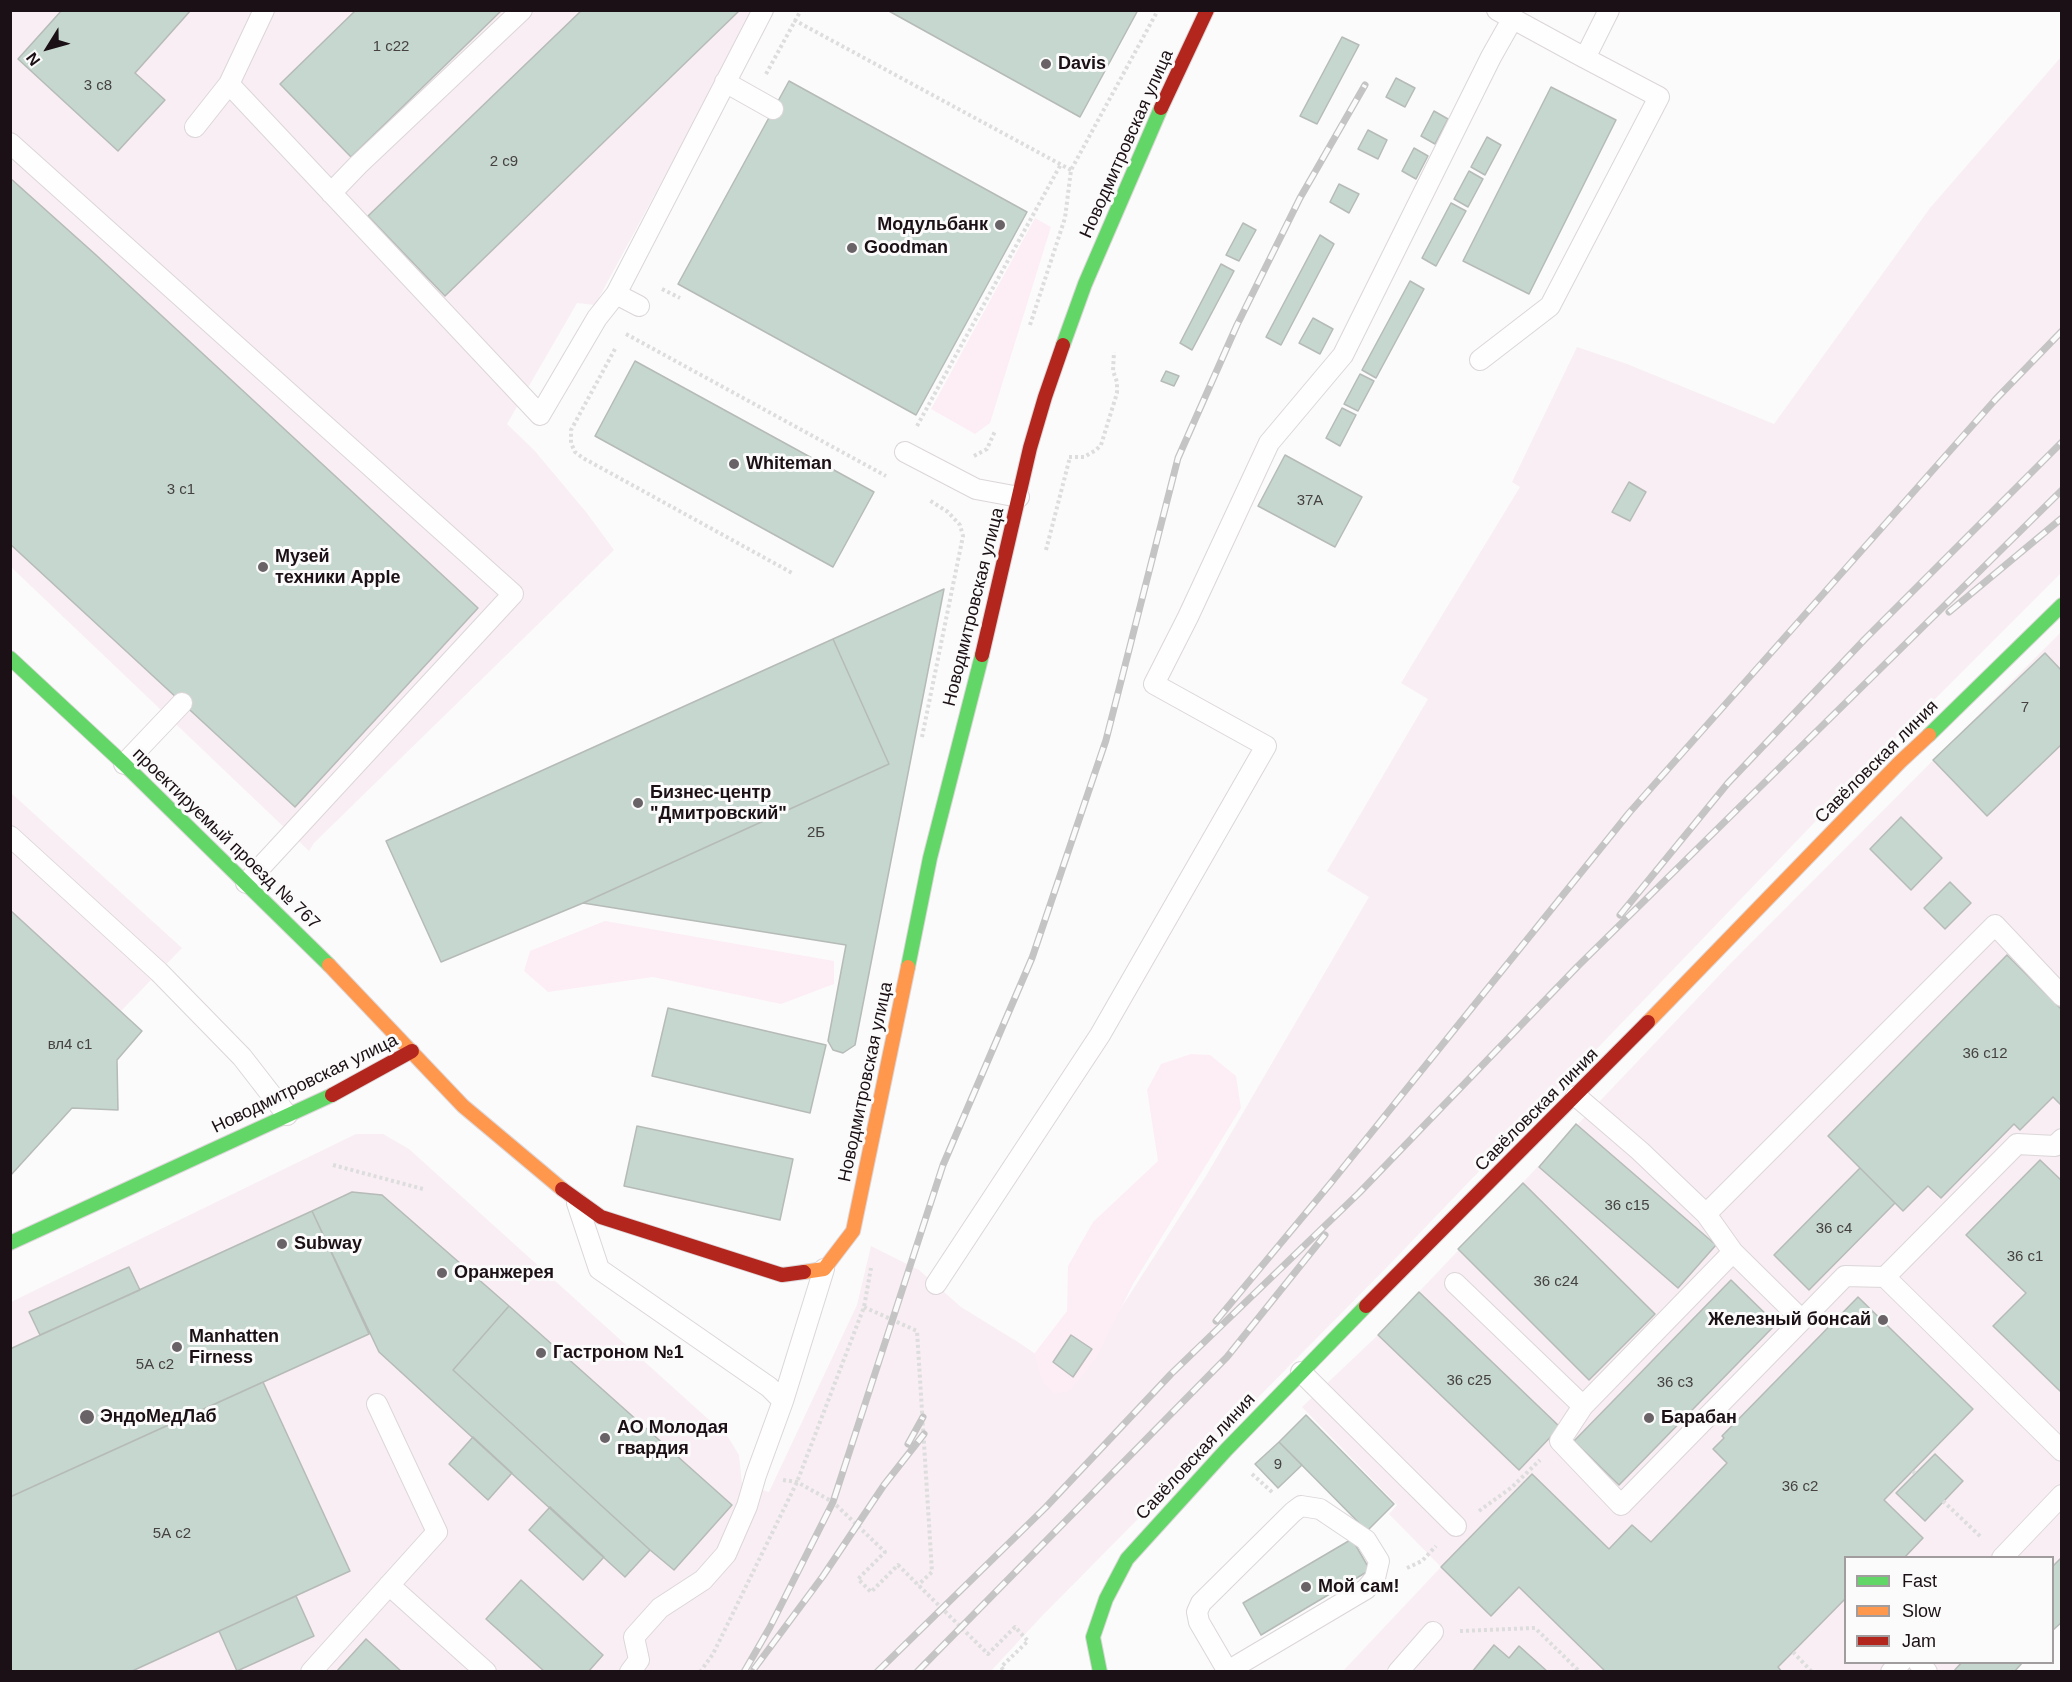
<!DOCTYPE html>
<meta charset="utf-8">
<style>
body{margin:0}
#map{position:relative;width:2072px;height:1682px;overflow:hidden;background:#fbfbfb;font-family:Arial,sans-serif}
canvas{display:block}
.frame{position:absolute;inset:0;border:12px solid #1b1015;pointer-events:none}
.legend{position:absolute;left:1844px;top:1556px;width:210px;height:108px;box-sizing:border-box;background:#fbfbfb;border:2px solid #a19d9f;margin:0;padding:8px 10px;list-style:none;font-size:18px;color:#1b1015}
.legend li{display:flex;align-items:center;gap:12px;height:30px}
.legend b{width:30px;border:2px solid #a19d9f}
.north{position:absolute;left:18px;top:18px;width:60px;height:60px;-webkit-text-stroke:4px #fbfbfb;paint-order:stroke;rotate:233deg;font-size:16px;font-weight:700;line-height:24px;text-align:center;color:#1b1015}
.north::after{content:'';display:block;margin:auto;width:21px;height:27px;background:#1b1015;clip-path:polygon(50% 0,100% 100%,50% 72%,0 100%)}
</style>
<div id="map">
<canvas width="2072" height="1682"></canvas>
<div class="frame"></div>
<ul class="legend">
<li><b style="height:8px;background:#63d668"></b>Fast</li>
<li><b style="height:8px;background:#ff974d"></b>Slow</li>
<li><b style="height:8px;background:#b3261e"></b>Jam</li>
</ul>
<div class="north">N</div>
</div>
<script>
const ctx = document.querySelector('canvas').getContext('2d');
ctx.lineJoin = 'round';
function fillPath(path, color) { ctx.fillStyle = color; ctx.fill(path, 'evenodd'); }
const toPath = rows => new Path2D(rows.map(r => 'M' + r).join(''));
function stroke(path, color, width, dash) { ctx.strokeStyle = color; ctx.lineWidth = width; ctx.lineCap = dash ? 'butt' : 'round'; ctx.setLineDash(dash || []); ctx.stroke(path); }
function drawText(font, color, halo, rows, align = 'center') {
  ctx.font = font + ' Arial,sans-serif'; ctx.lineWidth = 6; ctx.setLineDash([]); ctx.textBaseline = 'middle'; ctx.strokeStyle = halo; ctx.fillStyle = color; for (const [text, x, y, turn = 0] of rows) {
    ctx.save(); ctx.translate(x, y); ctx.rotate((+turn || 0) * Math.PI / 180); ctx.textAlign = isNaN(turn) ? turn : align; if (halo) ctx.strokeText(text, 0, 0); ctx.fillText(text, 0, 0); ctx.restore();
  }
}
fillPath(toPath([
 [10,11,754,11,595,305,577,303,507,424,534,450,586,512,614,550,314,843,309,851,11,567],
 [2061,57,2061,573,1886,748,1390,1264,1041,1617,991,1671,11,1672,11,1302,356,1134,383,1134,409,1149,728,1437,739,1455,742,1484,769,1492,857,1305,871,1246,919,1270,961,1307,1021,1344,1074,1381,1206,1176,1369,897,1327,871,1428,699,1401,683,1520,487,1512,482,1577,347,1627,364,1774,424,1930,208],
 [2061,632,2061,1622,2053,1631,2052,1558,1846,1558,1846,1662,2023,1663,2014,1671,1343,1671,1441,1567,1389,1514,1397,1505,1302,1407,1378,1335,1729,965],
 [10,792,182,948,121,1011,142,1031,117,1060,118,1110,72,1108,11,1176]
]), '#f8eef3');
fillPath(toPath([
 [1035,218,1051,227,990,423,975,434,931,409],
 [605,921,834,961,834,984,781,1004,653,977,548,992,524,971,530,951],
 [1191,1054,1210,1055,1236,1076,1241,1108,1133,1284,1097,1357,1070,1391,1054,1394,1043,1383,1034,1354,1067,1311,1068,1266,1093,1222,1158,1161,1147,1090,1161,1064]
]), '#fdeef5');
const building = toPath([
 [62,10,191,10,135,73,165,100,118,151,18,59,62,10],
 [356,10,502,10,351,157,280,84,356,10],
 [582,10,740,10,445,296,368,216,582,10],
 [887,10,1138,10,1080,117,887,10],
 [1342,37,1359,45,1317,124,1300,116,1342,37],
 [1396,78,1415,88,1405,107,1386,97,1396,78],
 [789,81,1027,212,916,415,678,284,789,81],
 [1551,87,1616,120,1529,294,1463,261,1551,87],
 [1434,111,1448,119,1435,144,1421,136,1434,111],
 [1368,130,1387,140,1378,159,1358,149,1368,130],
 [1487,137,1501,145,1485,175,1471,167,1487,137],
 [1414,148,1428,156,1416,179,1402,171,1414,148],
 [1469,171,1483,179,1468,207,1454,199,1469,171],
 [10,178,96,255,478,608,295,807,10,544,10,178],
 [1339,184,1359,194,1349,213,1330,202,1339,184],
 [1451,203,1466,211,1436,266,1422,258,1451,203],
 [1243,223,1256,230,1239,261,1226,255,1243,223],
 [1320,235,1334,244,1281,345,1266,337,1320,235],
 [1221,264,1234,271,1192,350,1180,343,1221,264],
 [1410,281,1424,289,1376,378,1362,370,1410,281],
 [1313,318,1333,329,1320,354,1299,343,1313,318],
 [635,361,874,492,833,567,595,436,635,361],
 [1166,371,1179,376,1174,386,1161,381,1166,371],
 [1360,374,1374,381,1358,411,1344,404,1360,374],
 [1342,408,1356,415,1340,446,1326,438,1342,408],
 [1285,455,1362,497,1335,547,1258,506,1285,455],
 [1629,482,1646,492,1630,521,1612,512,1629,482],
 [944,589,855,1045,843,1053,833,1050,828,1041,846,945,583,903,889,764,833,639,944,589],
 [833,639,889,764,583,903,441,962,386,841,833,639],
 [2045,653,2062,671,2062,744,1987,816,1933,760,2045,653],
 [1901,817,1942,858,1911,890,1870,849,1901,817],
 [1950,882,1971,903,1945,929,1924,908,1950,882],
 [10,910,142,1031,117,1060,118,1110,72,1108,10,1176,10,910],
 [2007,955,2062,1010,2062,1106,2053,1097,2020,1130,2014,1124,1941,1198,1928,1186,1903,1211,1828,1136,2007,955],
 [668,1008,826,1045,810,1113,652,1076,668,1008],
 [1576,1124,1716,1245,1678,1288,1539,1167,1576,1124],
 [637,1126,793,1159,780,1220,624,1186,637,1126],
 [2040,1160,2062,1181,2062,1393,1993,1326,2026,1293,1966,1235,2040,1160],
 [1860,1168,1895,1203,1809,1290,1774,1255,1860,1168],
 [1523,1183,1655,1314,1589,1380,1458,1249,1523,1183],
 [352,1192,382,1195,509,1306,453,1370,650,1550,625,1577,379,1352,312,1211,352,1192],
 [312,1211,369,1334,10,1497,10,1349,312,1211],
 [129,1267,140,1290,40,1335,29,1312,129,1267],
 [1731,1280,1776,1324,1619,1485,1574,1441,1731,1280],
 [1419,1292,1560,1427,1519,1470,1378,1335,1419,1292],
 [1858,1297,1973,1409,1884,1500,1923,1538,1904,1558,1846,1558,1846,1598,1778,1667,1782,1672,1606,1672,1519,1587,1491,1616,1441,1567,1532,1474,1609,1549,1632,1525,1651,1542,1727,1463,1713,1449,1724,1438,1722,1436,1858,1297],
 [509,1306,732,1505,674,1570,650,1550,453,1370,509,1306],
 [1071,1335,1092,1349,1073,1377,1053,1362,1071,1335],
 [263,1382,350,1571,130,1672,10,1672,10,1497,263,1382],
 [1306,1415,1394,1504,1367,1531,1279,1442,1306,1415],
 [473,1437,512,1473,488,1500,449,1464,473,1437],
 [1279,1442,1302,1465,1278,1488,1255,1464,1279,1442],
 [1935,1454,1963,1481,1925,1521,1896,1493,1935,1454],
 [550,1507,604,1557,583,1580,529,1530,550,1507],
 [1352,1539,1370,1570,1261,1635,1243,1603,1352,1539],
 [2062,1557,2062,1622,2052,1631,2052,1567,2062,1557],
 [521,1580,603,1655,588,1672,545,1672,486,1619,521,1580],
 [296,1596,314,1636,237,1671,219,1631,296,1596],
 [366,1639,402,1672,336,1672,366,1639],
 [1494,1645,1509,1658,1519,1646,1548,1672,1472,1672,1494,1645],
 [1962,1662,2023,1662,2014,1672,1953,1672,1962,1662]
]);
fillPath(building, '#c5d7ce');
stroke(building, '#b6bbb8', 1.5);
const lane = toPath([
 [264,10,229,84,540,415,597,318,616,294,763,10],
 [1497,10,1585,58,1609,10],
 [725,82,773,109],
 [195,127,229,84],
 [10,143,513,594,246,883],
 [331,193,358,165,522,10],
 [616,294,639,306],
 [1480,360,1550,306,1659,97,1585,58],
 [905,452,976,489,1019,497],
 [124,764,182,703],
 [10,836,159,972,242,1057,287,1115],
 [2062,996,1995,925,1706,1214,1733,1252,1802,1320,1845,1276,1885,1277,2062,1451],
 [1576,1096,1640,1151,1706,1214],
 [577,1203,599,1269,769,1387,783,1401],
 [1733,1252,1583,1406,1560,1441,1621,1505,1802,1320],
 [1885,1277,2017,1144,2055,1146,2062,1139],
 [1455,1283,1583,1406],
 [936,1284,1100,1035,1266,746,1154,684,1188,617,1269,443,1343,355,1491,57,1513,18],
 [1301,1372,1456,1526],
 [2002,1558,2062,1495],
 [389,1585,486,1672],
 [1918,1662,1927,1672],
 [311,1672,437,1532,377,1404],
 [630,1672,639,1660,634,1637,660,1608,703,1580,726,1554,747,1506,756,1475,783,1401,824,1269],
 [1226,1672,1366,1589,1375,1578,1379,1561,1366,1540,1320,1509,1301,1506,1293,1512,1201,1603,1197,1612,1199,1622,1227,1670],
 [1398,1672,1433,1632],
 [1891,1672,1901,1662]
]);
const fast = toPath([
 [1063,345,1085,284,1161,108],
 [10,658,124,764,329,965],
 [1929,735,2062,605],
 [908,967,930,858,982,655],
 [10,1243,332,1095],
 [1100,1672,1093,1637,1106,1599,1127,1559,1226,1450,1366,1306]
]);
const slow = toPath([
 [329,965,463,1106,562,1189],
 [1648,1022,1900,762,1929,735],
 [804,1272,824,1269,853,1231,908,967]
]);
const jam = toPath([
 [1161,108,1207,10],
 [982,655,1030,448,1045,397,1063,345],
 [332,1095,412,1051],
 [562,1189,601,1217,782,1275,804,1272],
 [1366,1306,1648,1022]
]);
stroke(lane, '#dcd6d9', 22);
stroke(fast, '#dcd6d9', 16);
stroke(slow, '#dcd6d9', 16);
stroke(jam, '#dcd6d9', 16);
stroke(toPath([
 [794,20,1071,170],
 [766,74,801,10],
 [662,289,680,298],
 [1030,325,1065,218,1071,170,1158,10],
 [626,334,886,476],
 [615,349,571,430,571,443,575,452,583,458,794,574],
 [917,426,1061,164],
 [974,456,987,449,995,431],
 [1069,457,1084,457,1096,450,1101,445,1117,393,1117,382,1113,371,1114,352],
 [1046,550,1070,457],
 [922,737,963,536,960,525,948,512,929,500],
 [333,1165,423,1189],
 [864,1307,917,1331,932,1572,918,1585],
 [1913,1471,1915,1474],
 [1252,1474,1273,1493],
 [783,1480,797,1482,833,1502,885,1552,858,1579,871,1592,898,1565,988,1654,1015,1627,1028,1641,1001,1667,1005,1672],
 [1943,1501,1982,1538],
 [1479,1511,1511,1488,1540,1460],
 [1407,1568,1422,1561,1436,1546],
 [1460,1631,1535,1628,1580,1672],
 [1793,1652,1812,1672],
 [700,1672,713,1654,797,1482,864,1307,871,1268]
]), '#ddd', 4, [3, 3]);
stroke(lane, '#fefefe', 20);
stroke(fast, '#63d668', 14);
stroke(slow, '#ff974d', 14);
stroke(jam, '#b3261e', 14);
const rail = toPath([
 [1949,612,2062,518],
 [1620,915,1728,783,1865,639,2062,442],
 [1216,1321,1330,1184,1629,813,1995,400,2062,331],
 [908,1444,923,1417],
 [754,1669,823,1576,884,1485,924,1434],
 [744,1672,770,1627,833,1502,943,1165,1032,958,1106,740,1178,458,1237,325,1300,198,1365,85],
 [877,1672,1046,1507,1171,1374,1359,1193,1578,966,2062,490],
 [917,1672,1227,1357,1325,1235]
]);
stroke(rail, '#c5c4c4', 7);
stroke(rail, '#fbfbfb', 4.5, [14]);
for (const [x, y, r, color] of [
 [1046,64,6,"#696266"],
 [1000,225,6,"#696266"],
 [852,248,6,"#696266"],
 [734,464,6,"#696266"],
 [263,567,6,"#696266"],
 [638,803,6,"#696266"],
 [282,1244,6,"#696266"],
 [442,1273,6,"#696266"],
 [1883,1320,6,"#696266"],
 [177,1347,6,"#696266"],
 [541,1353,6,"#696266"],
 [87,1417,8,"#696266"],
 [1649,1418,6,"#696266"],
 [605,1438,6,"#696266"],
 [1306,1587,6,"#696266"]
]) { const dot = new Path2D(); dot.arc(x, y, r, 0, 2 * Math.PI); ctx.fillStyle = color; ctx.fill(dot); stroke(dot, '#fbfbfb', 2); }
drawText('15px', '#464243', null, [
 ["1 с22",391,47],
 ["3 с8",98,86],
 ["2 с9",504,162],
 ["3 с1",181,490],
 ["37А",1310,501],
 ["7",2025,708],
 ["2Б",816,833],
 ["вл4 с1",70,1045],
 ["36 с12",1985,1054],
 ["36 с15",1627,1206],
 ["36 с4",1834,1229],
 ["36 с1",2025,1257],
 ["36 с24",1556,1282],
 ["5А с2",155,1365],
 ["36 с25",1469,1381],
 ["36 с3",1675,1383],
 ["9",1278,1465],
 ["36 с2",1800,1487],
 ["5А с2",172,1534]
]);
drawText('bold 18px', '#1b1015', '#fbfbfb', [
 ["Davis",1058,64],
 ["Модульбанк",988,225,"right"],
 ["Goodman",864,248],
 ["Whiteman",746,464],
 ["Музей",275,557],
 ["техники Apple",275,578],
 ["Бизнес-центр",650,793],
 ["\"Дмитровский\"",650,814],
 ["Subway",294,1244],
 ["Оранжерея",454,1273],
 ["Железный бонсай",1871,1320,"right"],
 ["Manhatten",189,1337],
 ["Firness",189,1358],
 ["Гастроном №1",553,1353],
 ["ЭндоМедЛаб",100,1417],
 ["Барабан",1661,1418],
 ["АО Молодая",617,1428],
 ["гвардия",617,1449],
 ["Мой сам!",1318,1587]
], 'left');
drawText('18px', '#1b1015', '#fbfbfb', [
 ["Новодмитровская улица",1127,144,-66],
 ["Новодмитровская улица",974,607,-76],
 ["Савёловская линия",1877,762,-45],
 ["проектируемый проезд № 767",226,839,44],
 ["Новодмитровская улица",866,1082,-78],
 ["Новодмитровская улица",305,1084,-26],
 ["Савёловская линия",1537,1110,-45],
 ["Савёловская линия",1196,1457,-47]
]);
</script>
